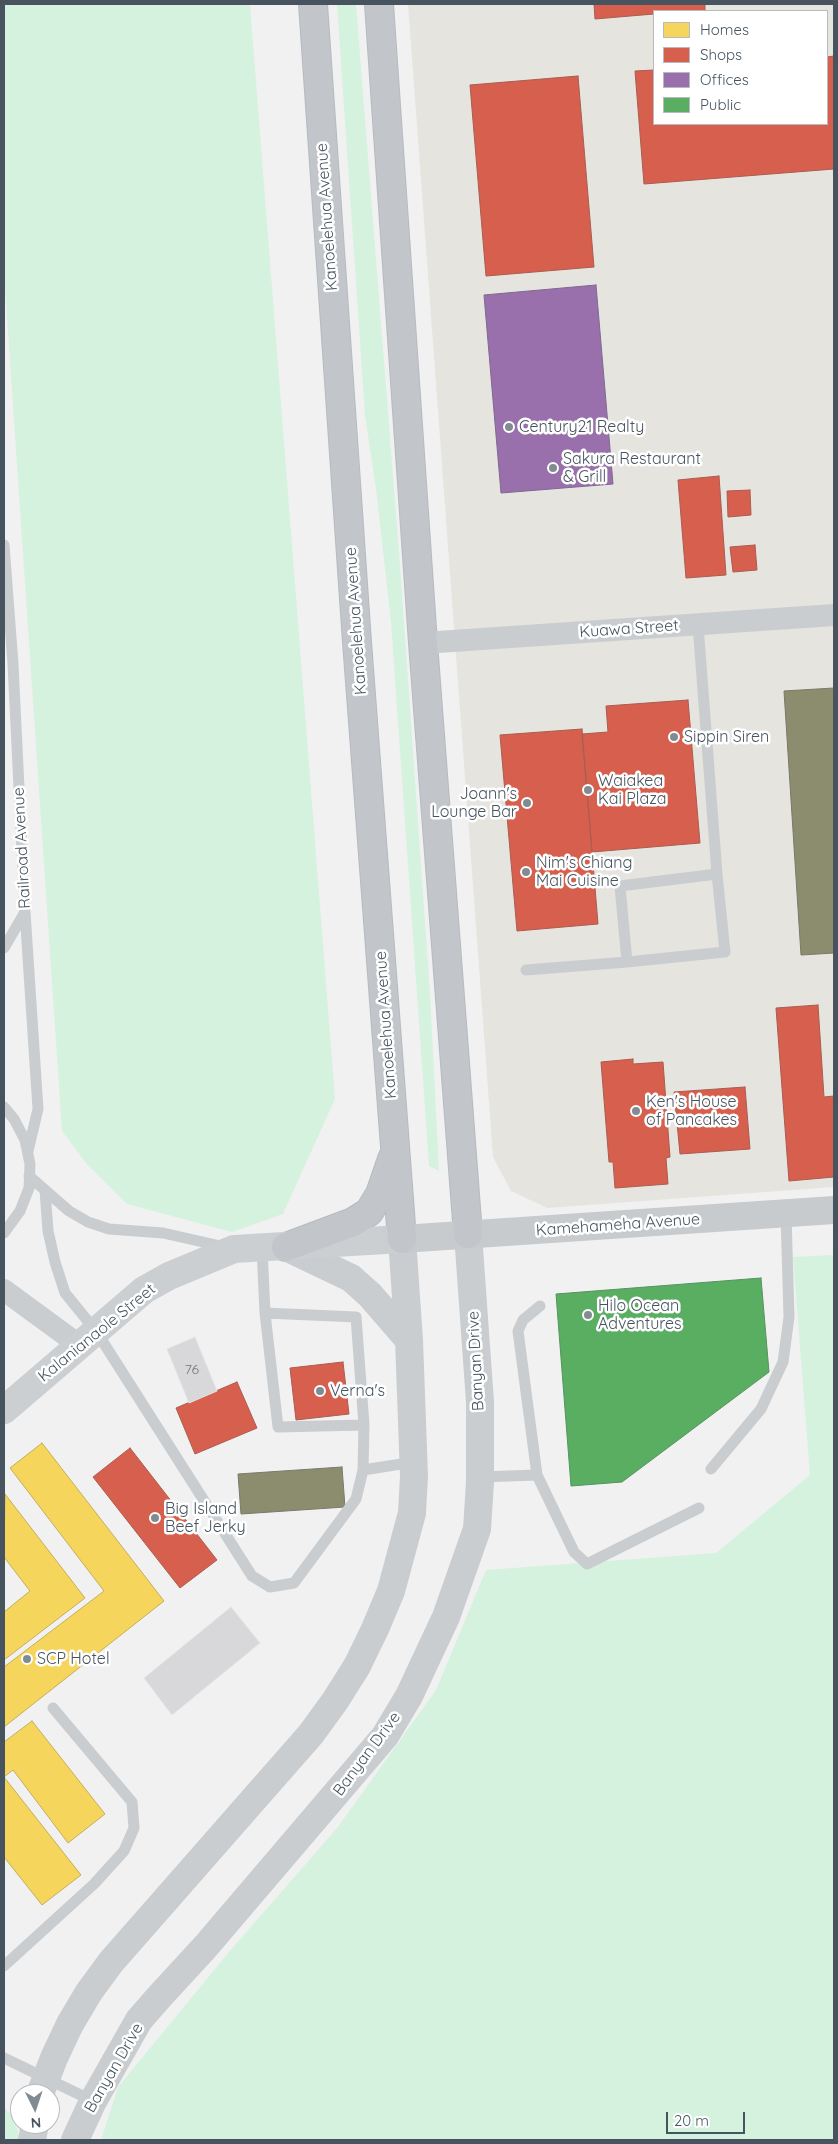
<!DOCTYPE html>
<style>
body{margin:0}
#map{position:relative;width:838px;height:2144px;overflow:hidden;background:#f2f1f1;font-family:Quicksand,sans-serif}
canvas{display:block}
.frame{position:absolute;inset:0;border:5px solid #47545f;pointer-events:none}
.legend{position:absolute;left:653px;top:10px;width:175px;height:115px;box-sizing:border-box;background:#fff;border:1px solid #b5bbbf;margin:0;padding:6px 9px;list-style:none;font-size:15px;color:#47545f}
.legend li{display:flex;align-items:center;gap:10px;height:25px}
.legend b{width:25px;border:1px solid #b5bbbf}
.north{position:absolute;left:10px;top:2084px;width:50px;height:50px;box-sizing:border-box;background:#fff;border:1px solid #b5bbbf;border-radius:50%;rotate:176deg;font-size:14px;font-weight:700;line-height:20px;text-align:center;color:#47545f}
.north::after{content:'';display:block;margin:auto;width:18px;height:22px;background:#838b92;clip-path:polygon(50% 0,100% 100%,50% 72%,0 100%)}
.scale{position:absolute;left:666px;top:2112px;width:79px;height:22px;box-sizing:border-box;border:2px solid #47545f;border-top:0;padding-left:6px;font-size:15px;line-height:18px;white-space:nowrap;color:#47545f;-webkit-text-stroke:4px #fff;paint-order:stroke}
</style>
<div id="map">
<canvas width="838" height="2144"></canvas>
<div class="frame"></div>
<ul class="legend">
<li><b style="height:14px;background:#f6d55c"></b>Homes</li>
<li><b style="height:14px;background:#d6604d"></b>Shops</li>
<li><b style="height:14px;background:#9970ab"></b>Offices</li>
<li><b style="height:14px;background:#5aae61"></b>Public</li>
</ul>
<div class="north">N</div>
<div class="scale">20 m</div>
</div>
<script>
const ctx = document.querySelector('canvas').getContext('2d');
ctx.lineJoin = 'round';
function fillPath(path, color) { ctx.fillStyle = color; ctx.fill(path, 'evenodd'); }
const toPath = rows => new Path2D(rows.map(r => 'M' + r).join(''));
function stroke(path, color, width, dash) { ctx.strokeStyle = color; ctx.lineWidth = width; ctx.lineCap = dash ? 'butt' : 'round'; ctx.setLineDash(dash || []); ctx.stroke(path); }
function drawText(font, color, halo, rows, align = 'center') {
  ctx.font = font + ' Quicksand,sans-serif'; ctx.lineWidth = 5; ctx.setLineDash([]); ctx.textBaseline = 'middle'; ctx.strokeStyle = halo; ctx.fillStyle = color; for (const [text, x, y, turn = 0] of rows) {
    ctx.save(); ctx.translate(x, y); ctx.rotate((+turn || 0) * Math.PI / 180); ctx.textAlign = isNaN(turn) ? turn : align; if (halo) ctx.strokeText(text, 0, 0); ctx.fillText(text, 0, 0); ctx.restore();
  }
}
fillPath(toPath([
 [408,4,834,4,834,1187,547,1208,511,1191,493,1157],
 [654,11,827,11,827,124,654,124]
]), '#e6e4df');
fillPath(toPath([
 [4,4,250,4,335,1099,283,1214,232,1232,127,1204,86,1163,62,1131,4,273],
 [337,4,356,4,400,565,430,993,439,1171,429,1166,391,622,376,489,365,416],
 [834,1255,834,2140,101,2140,118,2087,229,1952,337,1828,436,1690,486,1570,716,1553,810,1475,793,1257],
 [4,2107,14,2117,20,2140,4,2140]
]), '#d5f2df');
const homes = toPath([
 [42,1443,164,1601,4,1727,4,1667,104,1591,10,1468,42,1443],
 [5,1494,85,1598,4,1660,4,1612,30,1591,4,1557,5,1494],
 [32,1721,105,1814,68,1843,13,1770,4,1777,4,1742,32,1721],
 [4,1777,81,1875,42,1905,4,1857,4,1777]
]);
fillPath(homes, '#f6d55c');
stroke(homes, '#c2ae5d', 1);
const shops = toPath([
 [594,4,705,4,705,11,654,11,654,14,595,19,594,4],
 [834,56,834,169,644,184,635,71,654,70,654,124,827,124,827,57,834,56],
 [578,76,594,267,486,276,470,85,578,76],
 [719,476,726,575,686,578,678,480,719,476],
 [750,490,751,515,728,517,727,491,750,490],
 [755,545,757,570,733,572,730,547,755,545],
 [688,700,700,843,592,852,582,734,608,732,606,706,688,700],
 [582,729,598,924,517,931,500,735,582,729],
 [818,1005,824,1097,834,1096,834,1177,789,1181,776,1008,818,1005],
 [633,1059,633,1064,663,1062,670,1157,666,1158,668,1184,615,1188,613,1162,609,1162,601,1062,633,1059],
 [745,1087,750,1149,680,1154,674,1092,745,1087],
 [343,1362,349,1414,296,1420,290,1368,343,1362],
 [237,1382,257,1428,195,1454,176,1408,237,1382],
 [130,1448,217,1560,180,1588,93,1477,130,1448]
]);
fillPath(shops, '#d6604d');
stroke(shops, '#ab5c52', 1);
const offices = toPath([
 [596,285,613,484,501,493,484,295,596,285]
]);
fillPath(offices, '#9970ab');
stroke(offices, '#806894', 1);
const public = toPath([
 [761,1278,769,1372,622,1482,571,1486,556,1294,761,1278]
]);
fillPath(public, '#5aae61');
stroke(public, '#549360', 1);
const industry = toPath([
 [834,688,834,953,801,955,784,691,834,688],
 [342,1467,345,1507,241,1514,238,1474,342,1467]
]);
fillPath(industry, '#8c8c6e');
stroke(industry, '#777b6a', 1);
const building = toPath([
 [195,1337,217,1391,189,1403,167,1349,195,1337],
 [231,1607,260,1643,172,1715,144,1678,231,1607]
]);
fillPath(building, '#d8d8da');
stroke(building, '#e3e3e4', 1);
const trunk = toPath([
 [313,4,357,642,402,1239],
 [379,4,423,643,468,1234],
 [286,1247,353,1222,369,1212,380,1194,392,1159]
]);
stroke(trunk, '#b6bbc1', 30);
stroke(toPath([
 [4,545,13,664,25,912,38,1109,28,1151],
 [698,625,717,874,725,952,627,962,620,886,717,874],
 [4,948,25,912],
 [526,970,627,962],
 [4,1107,14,1119,25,1140,30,1164,29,1188,20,1211,4,1233],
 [29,1176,69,1211,88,1222,109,1229,163,1233,225,1247],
 [45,1190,48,1231,55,1262,65,1293,96,1331,252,1576,270,1587,294,1583,356,1499,363,1470],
 [262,1248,265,1313],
 [364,1425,278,1427,265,1313,356,1317,364,1425,363,1470,414,1462],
 [711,1469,761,1409,783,1362,789,1317,786,1214],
 [537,1475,518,1331,523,1320,540,1306],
 [480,1477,537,1475,574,1552,587,1564,699,1508],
 [4,1966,94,1884,124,1851,134,1828,132,1802,53,1708],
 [4,2058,93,2101]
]), '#cacdd0', 11);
stroke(toPath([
 [423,643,834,615],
 [4,1290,79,1345]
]), '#cacdd0', 22);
stroke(toPath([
 [286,1247,351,1278,370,1295,409,1340],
 [40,2094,54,2058,70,2024,89,1992,111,1962,311,1734,335,1701,357,1666,375,1629,391,1591,412,1513,414,1476,409,1340,402,1239],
 [32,2140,35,2124],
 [75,2140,93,2101,139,2020,160,1996,206,1946,385,1736,409,1696,446,1617,477,1529,480,1482,480,1402,468,1234]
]), '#cacdd0', 28);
stroke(toPath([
 [4,1410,144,1290,169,1276,234,1249,402,1239]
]), '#cccfd2', 28);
stroke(toPath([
 [402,1239,834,1210]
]), '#c7cbce', 28);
stroke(trunk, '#c2c6ca', 28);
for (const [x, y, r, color] of [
 [509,427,5,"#838b92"],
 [553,468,5,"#838b92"],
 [674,737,5,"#838b92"],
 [588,790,5,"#838b92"],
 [527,803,5,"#838b92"],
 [526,872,5,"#838b92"],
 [636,1111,5,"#838b92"],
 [588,1315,5,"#838b92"],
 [320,1391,5,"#838b92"],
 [155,1518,5,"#838b92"],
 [27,1659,5,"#838b92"]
]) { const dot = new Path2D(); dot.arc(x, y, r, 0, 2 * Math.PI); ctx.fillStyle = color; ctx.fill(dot); stroke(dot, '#fff', 2); }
drawText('14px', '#6d767f', null, [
 ["76",192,1370]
]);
drawText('16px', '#47545f', '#fff', [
 ["Kanoelehua Avenue",327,217,-94],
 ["Kanoelehua Avenue",356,621,-94],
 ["Kuawa Street",629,629,-4],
 ["Railroad Avenue",22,848,-93],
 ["Kanoelehua Avenue",386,1025,-94],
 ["Kamehameha Avenue",618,1225,-4],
 ["Kalanianaole Street",97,1333,-39],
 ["Banyan Drive",476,1361,-93],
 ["Banyan Drive",367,1754,-53],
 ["Banyan Drive",114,2068,-60]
]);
drawText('16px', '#47545f', '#fff', [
 ["Century21 Realty",519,427],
 ["Sakura Restaurant",563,459],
 ["& Grill",563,477],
 ["Sippin Siren",684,737],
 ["Waiakea",598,781],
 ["Kai Plaza",598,799],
 ["Joann's",517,794,"right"],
 ["Lounge Bar",517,812,"right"],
 ["Nim's Chiang",536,863],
 ["Mai Cuisine",536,881],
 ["Ken's House",646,1102],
 ["of Pancakes",646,1120],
 ["Hilo Ocean",598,1306],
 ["Adventures",598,1324],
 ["Verna's",330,1391],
 ["Big Island",165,1509],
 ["Beef Jerky",165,1527],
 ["SCP Hotel",37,1659]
], 'left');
</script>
